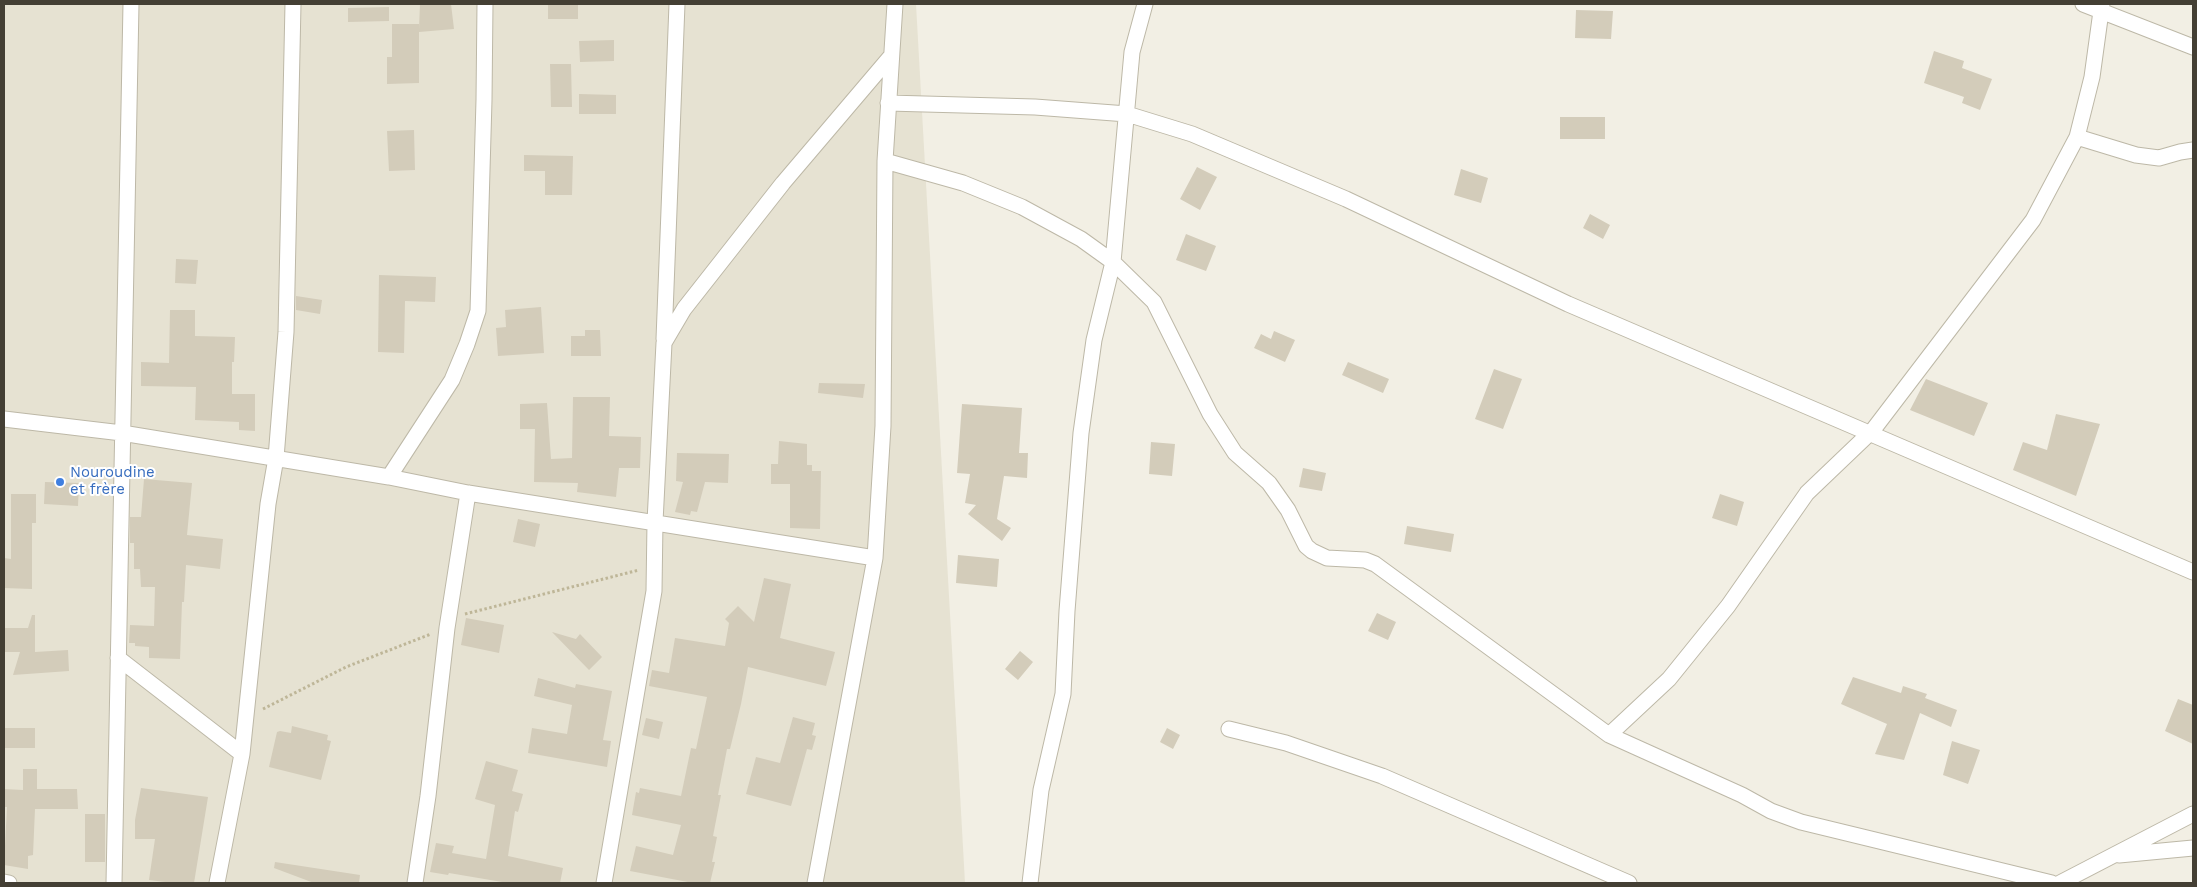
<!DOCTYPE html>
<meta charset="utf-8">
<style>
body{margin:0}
#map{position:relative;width:2197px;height:887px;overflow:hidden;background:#f2efe4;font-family:"Work Sans",sans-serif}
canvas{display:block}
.frame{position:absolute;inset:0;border:5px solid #443f34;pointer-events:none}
</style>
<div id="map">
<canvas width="2197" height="887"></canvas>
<div class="frame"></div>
</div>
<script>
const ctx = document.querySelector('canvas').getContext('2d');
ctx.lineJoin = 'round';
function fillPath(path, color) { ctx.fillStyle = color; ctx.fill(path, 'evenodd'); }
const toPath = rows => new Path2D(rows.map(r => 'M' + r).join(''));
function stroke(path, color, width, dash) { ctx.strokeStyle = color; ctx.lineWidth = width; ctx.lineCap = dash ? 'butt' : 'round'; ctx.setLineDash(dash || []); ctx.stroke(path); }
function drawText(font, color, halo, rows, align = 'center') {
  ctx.font = font + ' "Work Sans",sans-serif'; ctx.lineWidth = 4; ctx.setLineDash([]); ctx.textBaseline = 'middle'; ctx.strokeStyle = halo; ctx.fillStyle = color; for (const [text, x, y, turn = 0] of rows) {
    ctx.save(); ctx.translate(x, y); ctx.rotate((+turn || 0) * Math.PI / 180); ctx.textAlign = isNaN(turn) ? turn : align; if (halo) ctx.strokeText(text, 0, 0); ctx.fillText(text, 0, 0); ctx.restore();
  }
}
fillPath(toPath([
 [4,4,916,4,965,883,4,883]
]), '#e6e2d2');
fillPath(toPath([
 [420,4,451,4,454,29,419,32,419,83,387,84,387,57,392,57,392,24,419,24,419,29],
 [548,4,578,4,578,19,548,19],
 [389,7,389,21,348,22,348,8],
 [1576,10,1613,11,1611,39,1575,38],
 [614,40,614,61,580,62,579,41],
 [1934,51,1964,61,1962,68,1992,79,1980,110,1962,103,1964,97,1924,83],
 [550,64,571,64,572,107,551,107],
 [579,94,616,95,616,114,579,114],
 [1560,117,1605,117,1605,139,1560,139],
 [414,130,415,170,389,171,387,131],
 [524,155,573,156,572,195,545,195,545,171,524,171],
 [1197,167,1217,177,1200,210,1180,199],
 [1461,169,1488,178,1481,203,1454,195],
 [1590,214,1610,225,1603,239,1583,228],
 [1186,234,1216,246,1206,271,1176,260],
 [176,259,198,260,196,284,175,283],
 [379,275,436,277,435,302,405,301,404,353,378,352],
 [296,296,322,300,320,314,296,310],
 [541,307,544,353,498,356,496,328,506,327,505,310],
 [170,310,195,310,195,336,235,337,234,362,232,362,232,394,255,394,255,431,239,430,239,422,195,420,196,387,141,386,141,362,169,363],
 [585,330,600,330,601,356,571,356,571,336,585,336],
 [1274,331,1295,340,1285,362,1254,348,1261,334,1271,339],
 [1348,362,1389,379,1383,393,1342,375],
 [1494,369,1522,379,1503,429,1475,419],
 [1926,379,1988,403,1974,436,1910,410],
 [819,383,865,384,863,398,818,393],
 [573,397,610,397,609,436,641,437,640,468,619,468,616,497,577,492,578,483,534,482,535,429,520,429,520,404,547,403,551,459,572,458],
 [962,404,1022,408,1019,453,1028,453,1027,478,1004,476,997,519,1011,528,1002,541,968,514,976,505,965,503,970,474,957,473],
 [2056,414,2100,424,2076,496,2013,470,2023,442,2047,450],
 [779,441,807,444,807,465,812,465,812,471,821,471,820,529,790,528,790,484,771,484,771,464,778,464],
 [1151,442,1175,444,1172,476,1149,474],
 [677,453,729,454,728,483,705,482,697,512,691,511,690,515,675,512,683,482,676,481],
 [1303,468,1326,473,1322,491,1299,487],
 [144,479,192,483,187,535,223,539,220,569,186,565,184,602,182,602,180,659,149,658,149,647,135,646,135,643,129,643,130,625,154,626,155,587,141,587,140,569,134,569,134,543,130,543,130,517,141,517],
 [45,482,79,483,78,506,44,504],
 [11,494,36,494,36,523,32,523,32,589,4,588,4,558,11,559],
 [1720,494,1744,502,1737,526,1712,518],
 [518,519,540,524,535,547,513,542],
 [1407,526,1454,534,1451,552,1404,544],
 [958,555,999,559,997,587,956,583],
 [764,578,791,584,780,638,835,652,826,686,748,667,741,704,730,749,727,749,718,795,721,795,713,836,717,837,712,862,715,862,710,883,693,883,630,871,636,846,673,855,681,825,632,815,636,792,639,793,640,788,681,796,691,748,696,749,707,697,649,686,652,670,669,673,675,638,725,646,729,623,725,619,738,606,754,622],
 [1377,613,1396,622,1388,640,1368,631],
 [32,615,35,615,35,652,68,650,69,671,13,675,20,652,4,652,4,628,28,628],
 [466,618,504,625,499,653,461,645],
 [552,632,576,639,580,634,602,657,589,670],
 [1020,651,1033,662,1018,680,1005,669],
 [1853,677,1901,693,1903,686,1927,694,1925,698,1957,710,1951,727,1920,713,1904,760,1875,754,1887,724,1841,704],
 [538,678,575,688,576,684,612,691,603,740,611,741,607,767,528,753,532,728,567,734,572,705,534,696],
 [2178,699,2193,705,2193,744,2165,731],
 [793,717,815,723,812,735,816,736,812,750,807,749,791,806,746,794,756,757,780,763],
 [646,718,663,722,659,739,642,735],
 [292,726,328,735,327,740,331,741,321,780,269,767,277,732,280,731,291,733],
 [4,728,35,728,35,748,4,748],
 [1167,728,1180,735,1173,749,1160,742],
 [1952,741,1980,750,1968,784,1943,775],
 [486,761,518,770,512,791,523,794,518,812,515,811,508,856,563,868,560,883,508,883,449,873,448,875,430,872,436,843,454,846,452,853,486,859,495,805,475,799],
 [23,769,37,769,37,789,77,789,78,809,35,809,33,855,28,856,28,869,4,865,7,807,4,807,4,789,23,790],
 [141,788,208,797,194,883,173,883,149,880,155,839,135,839,135,820],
 [85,814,105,814,105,862,85,862],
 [275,862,360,875,359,883,314,883,274,868]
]), '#d3ccba');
const minor = toPath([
 [2083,4,2193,47],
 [888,103,1035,107,1127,114,1192,134,1346,199,1568,304,2193,572],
 [2077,137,2136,155,2159,158,2180,152,2193,150],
 [885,161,963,183,1022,207,1081,239,1113,262,1154,302,1210,414,1235,453,1269,483,1288,510,1306,546,1312,551,1327,558,1365,560,1375,564,1609,735,1742,795,1771,811,1801,822,2052,883],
 [664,339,677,4],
 [4,419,122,433,389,477,468,493,875,558],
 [389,477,452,380,467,344,478,311,484,100,485,4],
 [118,658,242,754],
 [1229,729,1286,743,1382,776,1629,883],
 [1609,735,1669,679,1728,606,1807,493,1873,430,2033,220,2077,137,2092,77,2102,4],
 [2119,855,2193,848],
 [4,882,9,883],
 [114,883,131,4],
 [217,883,242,754,268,504,276,458,286,332,293,4],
 [415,883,428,796,447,628,468,493],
 [604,883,654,591,655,522,664,343,684,309,783,183,891,56],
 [815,883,875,558,883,426,885,161,895,4],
 [1030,883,1041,790,1063,694,1067,611,1081,433,1094,340,1113,262,1132,52,1145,4],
 [2060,883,2193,814]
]);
stroke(minor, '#bdb8a7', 17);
stroke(toPath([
 [465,614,639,570],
 [263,709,346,667,431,634]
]), '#beb698', 3, [2.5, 2.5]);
stroke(minor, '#fff', 15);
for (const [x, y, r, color] of [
 [60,482,5,"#3f7fe0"]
]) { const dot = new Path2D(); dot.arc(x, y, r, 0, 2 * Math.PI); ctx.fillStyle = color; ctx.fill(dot); stroke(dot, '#fff', 2); }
drawText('15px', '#366cbe', '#fff', [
 ["Nouroudine",70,473],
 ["et frère",70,490]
], 'left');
</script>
